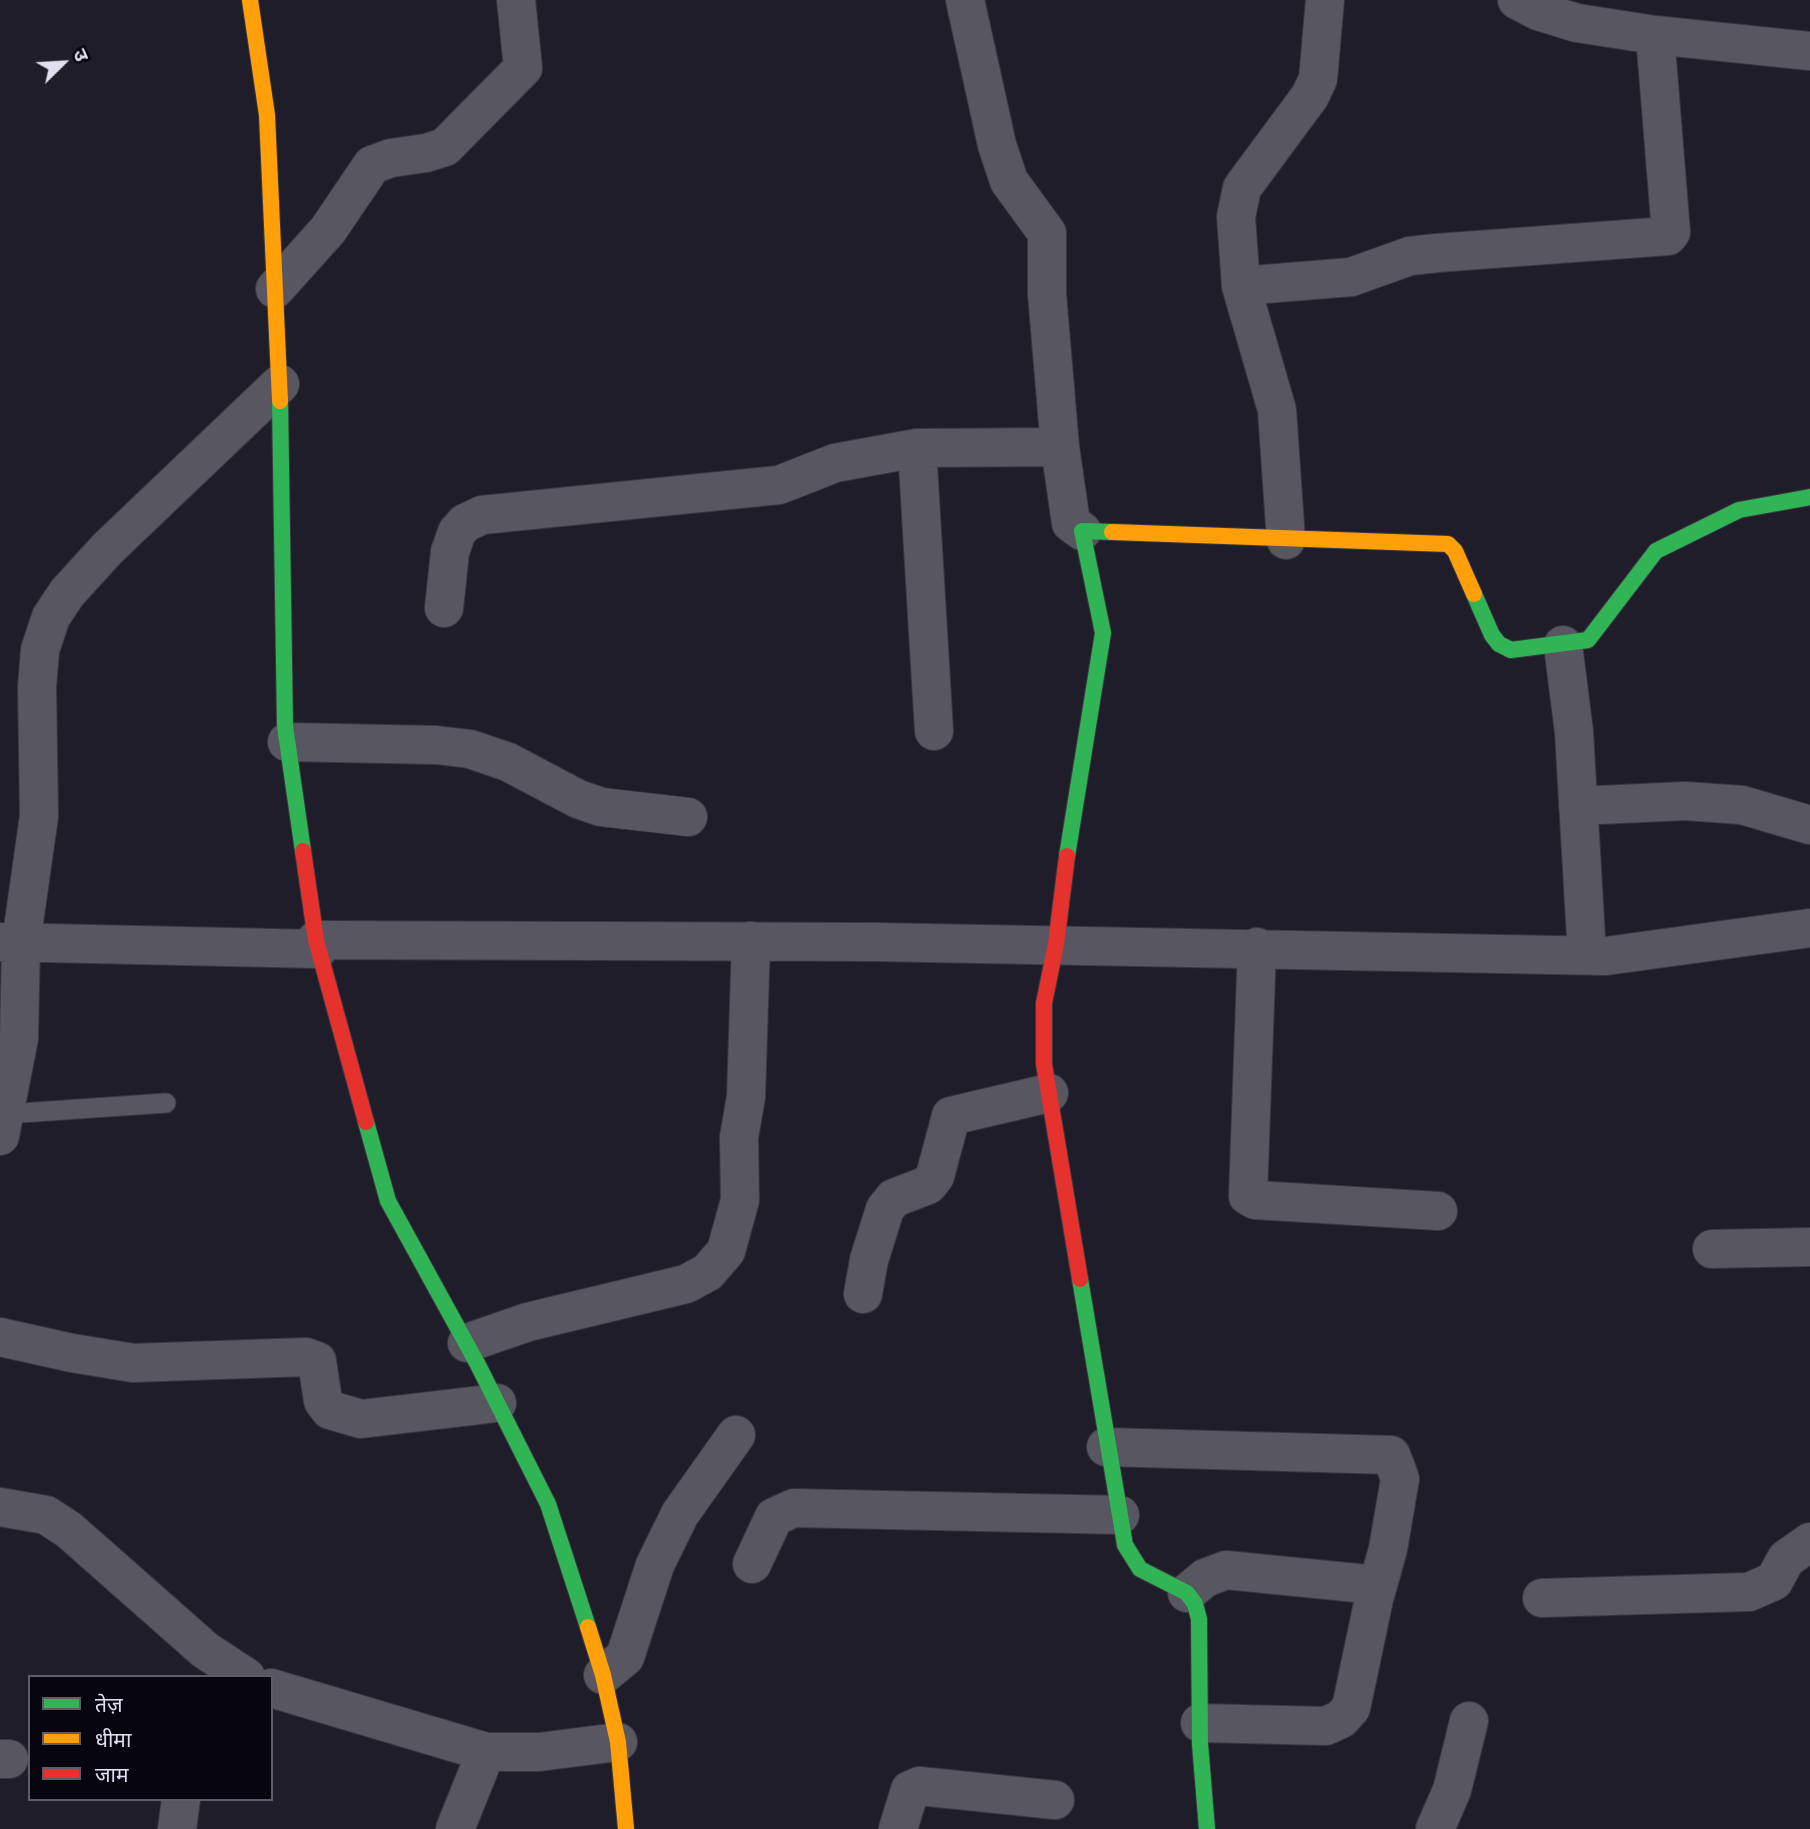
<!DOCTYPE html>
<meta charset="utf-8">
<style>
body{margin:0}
#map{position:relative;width:1810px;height:1829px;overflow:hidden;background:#201d2a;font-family:Literata,"Noto Sans Devanagari",serif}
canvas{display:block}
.legend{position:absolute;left:28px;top:1675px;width:245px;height:126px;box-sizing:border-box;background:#07050f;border:2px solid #5f5c69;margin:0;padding:9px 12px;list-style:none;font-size:21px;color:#e2dff0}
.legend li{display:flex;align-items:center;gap:14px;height:35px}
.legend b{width:35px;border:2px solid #5f5c69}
.north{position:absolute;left:28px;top:28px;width:70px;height:70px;-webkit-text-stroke:5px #07050f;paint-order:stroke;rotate:66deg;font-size:19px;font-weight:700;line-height:28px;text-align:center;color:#e2dff0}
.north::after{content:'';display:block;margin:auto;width:24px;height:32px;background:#e2dff0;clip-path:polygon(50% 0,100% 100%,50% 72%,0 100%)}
</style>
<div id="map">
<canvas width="1810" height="1829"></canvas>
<ul class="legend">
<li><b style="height:9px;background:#30b455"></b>तेज़</li>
<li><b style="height:9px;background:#ff9f0a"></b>धीमा</li>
<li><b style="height:9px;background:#e5322d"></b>जाम</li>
</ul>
<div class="north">उ</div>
</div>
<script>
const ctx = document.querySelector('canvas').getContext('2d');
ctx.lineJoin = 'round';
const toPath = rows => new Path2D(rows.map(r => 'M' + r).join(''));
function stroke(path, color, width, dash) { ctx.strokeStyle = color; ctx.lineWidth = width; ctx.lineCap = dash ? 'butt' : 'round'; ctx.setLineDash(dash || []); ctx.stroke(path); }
const lane = toPath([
 [6,1114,166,1103]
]);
const street = toPath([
 [965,0,997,145,1009,181,1047,233,1047,294,1060,447,1071,523,1082,531],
 [1517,0,1538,11,1577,23,1655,35,1810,51],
 [1241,286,1351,277,1410,256,1437,253,1668,236,1671,232,1655,35],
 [275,289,328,230,372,165,391,158,426,153,445,147,523,68,516,0],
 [917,448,934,731],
 [1286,540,1277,410,1241,286,1236,217,1242,188,1310,96,1318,79,1325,0],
 [444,608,450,552,457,532,465,523,482,515,779,485,835,463,917,448,1060,447],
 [1563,645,1574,732,1587,955],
 [287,742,436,745,470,749,508,762,578,799,601,807,688,817],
 [1578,806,1685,801,1742,805,1810,825],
 [316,940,876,942,1606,956,1810,928],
 [0,942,318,949],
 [1257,947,1248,1196,1255,1200,1438,1211],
 [0,1136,19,1038,21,943,39,816,37,687,40,650,51,617,67,593,107,549,280,384],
 [1712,1249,1810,1247],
 [863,1294,869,1260,885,1209,894,1198,928,1185,935,1176,951,1116,1049,1093],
 [0,1337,72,1353,133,1363,306,1357,317,1361,323,1401,330,1410,361,1419,497,1403],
 [467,1343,528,1322,686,1284,708,1272,726,1251,740,1200,739,1137,746,1097,751,941],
 [1106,1447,1391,1455,1395,1465,1400,1479,1388,1549,1374,1599,1351,1708,1341,1719,1326,1726,1200,1723],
 [0,1507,46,1515,69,1530,205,1650,246,1677],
 [752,1564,774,1517,794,1508,1120,1515],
 [1187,1593,1205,1578,1226,1570,1377,1585],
 [1542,1598,1749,1592,1774,1581,1786,1559,1810,1542],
 [603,1675,625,1657,655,1565,680,1514,736,1435],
 [271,1688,486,1752,539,1752,618,1742],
 [0,1759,9,1759],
 [177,1829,181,1799],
 [455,1829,486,1752],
 [898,1829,910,1790,919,1786,1055,1800],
 [1435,1829,1452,1790,1469,1721]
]);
const fast = toPath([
 [280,401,285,726,303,851],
 [1474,594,1492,635,1499,644,1511,650,1588,640,1656,551,1739,510,1810,497],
 [1067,856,1103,633,1082,531,1112,532],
 [366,1122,388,1201,477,1363,548,1504,588,1627],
 [1080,1279,1125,1545,1140,1569,1187,1593,1195,1604,1199,1619,1200,1744,1207,1829]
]);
const slow = toPath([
 [250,0,267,115,280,401],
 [1112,532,1448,544,1455,551,1474,594],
 [588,1627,603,1675,618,1742,626,1829]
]);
const jam = toPath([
 [303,851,316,940,366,1122],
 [1067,856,1056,944,1044,1003,1044,1064,1080,1279]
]);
stroke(lane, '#393842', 21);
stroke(street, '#393842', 40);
stroke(fast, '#393842', 18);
stroke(slow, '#393842', 18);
stroke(jam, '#393842', 18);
stroke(lane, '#585661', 19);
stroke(street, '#585661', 38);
stroke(fast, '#30b455', 16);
stroke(slow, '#ff9f0a', 16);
stroke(jam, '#e5322d', 16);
</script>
